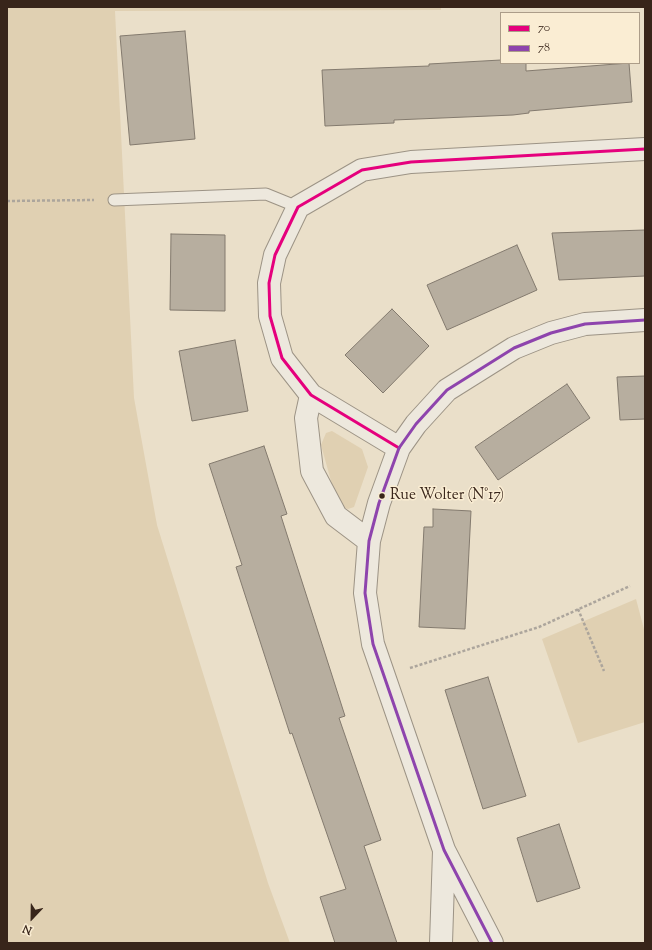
<!DOCTYPE html>
<meta charset="utf-8">
<style>
body{margin:0}
#map{position:relative;width:652px;height:950px;overflow:hidden;background:#eadfc9;font-family:"Sorts Mill Goudy",serif}
canvas{display:block}
.frame{position:absolute;inset:0;border:8px solid #38251a;pointer-events:none}
.legend{position:absolute;left:500px;top:12px;width:140px;height:52px;box-sizing:border-box;background:#faedd3;border:1px solid #ac9d89;margin:0;padding:5px 7px;list-style:none;font-size:12px;color:#38251a}
.legend li{display:flex;align-items:center;gap:8px;height:20px}
.legend b{width:20px;border:1px solid #ac9d89}
.north{position:absolute;left:12px;top:898px;width:40px;height:40px;-webkit-text-stroke:3px #faedd3;paint-order:stroke;rotate:202deg;font-size:11px;font-weight:700;line-height:16px;text-align:center;color:#38251a}
.north::after{content:'';display:block;margin:auto;width:14px;height:18px;background:#38251a;clip-path:polygon(50% 0,100% 100%,50% 72%,0 100%)}
</style>
<div id="map">
<canvas width="652" height="950"></canvas>
<div class="frame"></div>
<ul class="legend">
<li><b style="height:5px;background:#e5007d"></b>70</li>
<li><b style="height:5px;background:#8e44ad"></b>78</li>
</ul>
<div class="north">N</div>
</div>
<script>
const ctx = document.querySelector('canvas').getContext('2d');
ctx.lineJoin = 'round';
function fillPath(path, color) { ctx.fillStyle = color; ctx.fill(path, 'evenodd'); }
const toPath = rows => new Path2D(rows.map(r => 'M' + r).join(''));
function stroke(path, color, width, dash) { ctx.strokeStyle = color; ctx.lineWidth = width; ctx.lineCap = dash ? 'butt' : 'round'; ctx.setLineDash(dash || []); ctx.stroke(path); }
function drawText(font, color, halo, rows, align = 'center') {
  ctx.font = font + ' "Sorts Mill Goudy",serif'; ctx.lineWidth = 3; ctx.setLineDash([]); ctx.textBaseline = 'middle'; ctx.strokeStyle = halo; ctx.fillStyle = color; for (const [text, x, y, turn = 0] of rows) {
    ctx.save(); ctx.translate(x, y); ctx.rotate((+turn || 0) * Math.PI / 180); ctx.textAlign = isNaN(turn) ? turn : align; if (halo) ctx.strokeText(text, 0, 0); ctx.fillText(text, 0, 0); ctx.restore();
  }
}
fillPath(toPath([
 [7,7,441,7,441,10,115,11,134,398,157,525,268,883,290,943,7,943],
 [332,431,362,449,368,467,354,507,348,509,342,507,331,481,321,445,326,433],
 [636,599,645,633,645,722,578,743,542,639]
]), '#e0d0b2');
const building = toPath([
 [185,31,195,139,130,145,120,36,185,31],
 [501,60,501,63,526,63,526,71,629,63,632,102,529,111,529,113,513,115,394,120,394,123,325,126,322,70,429,66,429,64,501,60],
 [645,230,645,276,559,280,552,233,645,230],
 [171,234,225,235,225,311,170,310,171,234],
 [517,245,537,290,447,330,427,285,517,245],
 [392,309,429,346,383,393,345,355,392,309],
 [235,340,248,411,192,421,179,351,235,340],
 [645,376,645,419,620,420,617,377,645,376],
 [567,384,590,418,498,480,475,447,567,384],
 [264,446,287,514,281,516,345,716,339,718,381,840,364,846,397,943,335,943,320,897,346,889,292,733,290,734,236,567,242,565,209,464,264,446],
 [433,509,471,511,465,629,419,627,424,527,433,527,433,509],
 [488,677,526,796,483,809,445,690,488,677],
 [559,824,580,888,537,902,517,838,559,824]
]);
fillPath(building, '#b7ae9f');
stroke(building, '#837a6e', 1);
const lane = toPath([
 [114,200,266,194,298,207]
]);
const street = toPath([
 [311,395,306,418,312,471,336,516,369,541],
 [399,448,311,395,282,358,270,316,269,283,275,255,298,207,362,170,411,162,645,149],
 [441,943,444,851],
 [492,943,444,850,373,644,365,593,369,541,379,503,399,448,416,424,447,390,514,348,551,333,585,324,645,320]
]);
stroke(lane, '#9c9385', 13);
stroke(street, '#9c9385', 24);
stroke(toPath([
 [7,201,94,200],
 [578,609,604,671],
 [410,668,539,627,630,586]
]), '#aca59c', 2.5, [3, 2]);
stroke(lane, '#ede8dd', 11);
stroke(street, '#ede8dd', 22);
stroke(toPath([
 [399,448,311,395,282,358,270,316,269,283,275,255,298,207,362,170,411,162,645,149]
]), '#e5007d', 3);
stroke(toPath([
 [492,943,444,850,373,644,365,593,369,541,379,503,399,448,416,424,447,390,514,348,551,333,585,324,645,320]
]), '#8e44ad', 3);
for (const [x, y, r, color] of [
 [382,496,3.5,"#38251a"]
]) { const dot = new Path2D(); dot.arc(x, y, r, 0, 2 * Math.PI); ctx.fillStyle = color; ctx.fill(dot); stroke(dot, '#faedd3', 1.5); }
drawText('15px', '#38251a', '#faedd3', [
 ["Rue Wolter (N°17)",390,496]
], 'left');
</script>
